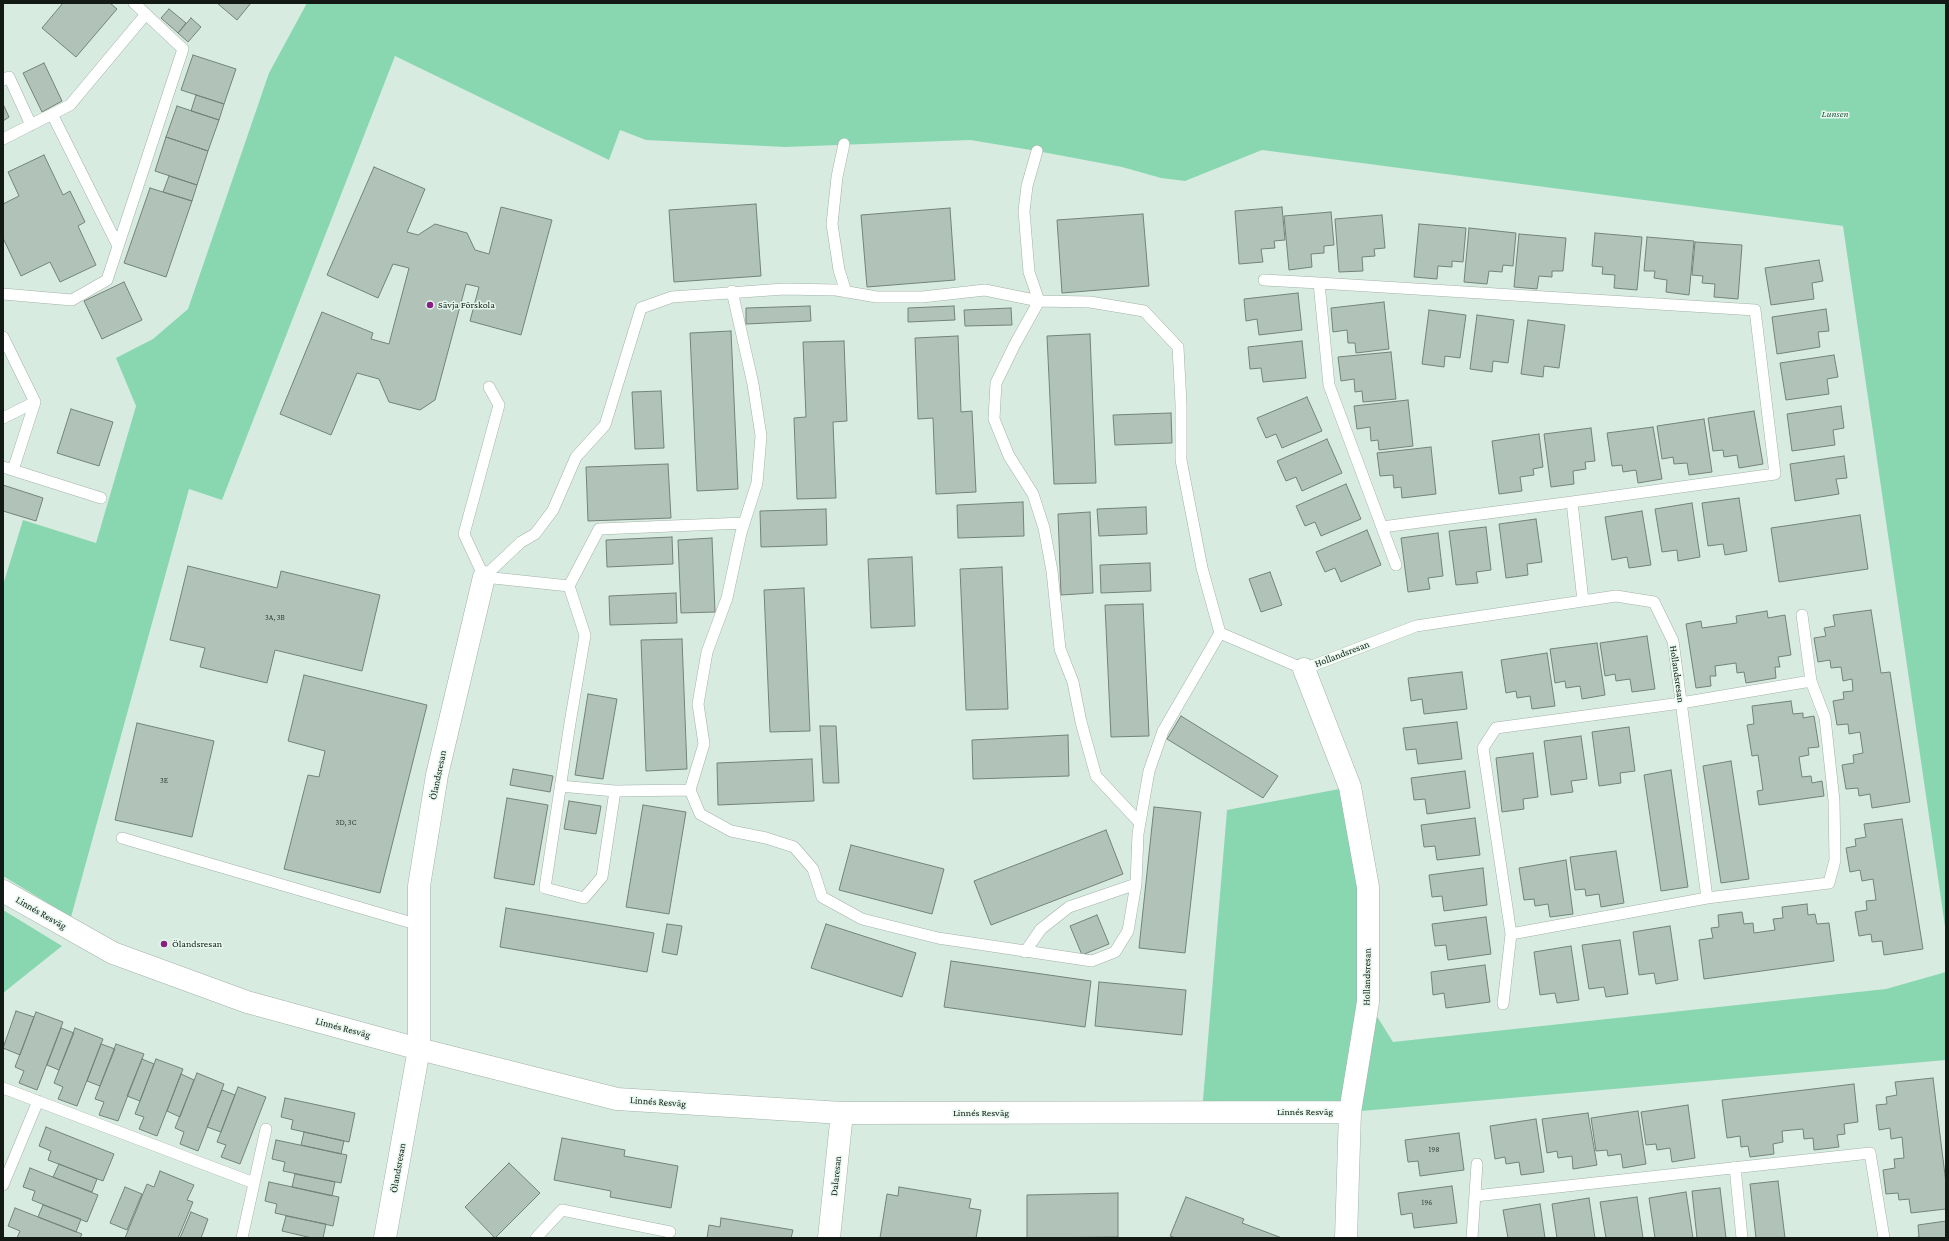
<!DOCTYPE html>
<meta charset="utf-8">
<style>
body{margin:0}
#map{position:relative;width:1949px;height:1241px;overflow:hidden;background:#d8ebe1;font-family:"Crimson Pro",serif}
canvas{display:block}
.frame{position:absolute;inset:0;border:4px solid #131a16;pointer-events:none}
</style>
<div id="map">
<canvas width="1949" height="1241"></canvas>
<div class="frame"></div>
</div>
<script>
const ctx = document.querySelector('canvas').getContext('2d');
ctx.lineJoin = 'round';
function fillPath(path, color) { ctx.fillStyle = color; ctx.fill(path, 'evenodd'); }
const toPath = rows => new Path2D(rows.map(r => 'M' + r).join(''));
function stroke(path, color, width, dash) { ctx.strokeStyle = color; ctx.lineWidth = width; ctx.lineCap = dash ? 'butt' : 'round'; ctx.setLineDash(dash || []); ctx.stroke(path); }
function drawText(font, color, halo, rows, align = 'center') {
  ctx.font = font + ' "Crimson Pro",serif'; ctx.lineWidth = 3; ctx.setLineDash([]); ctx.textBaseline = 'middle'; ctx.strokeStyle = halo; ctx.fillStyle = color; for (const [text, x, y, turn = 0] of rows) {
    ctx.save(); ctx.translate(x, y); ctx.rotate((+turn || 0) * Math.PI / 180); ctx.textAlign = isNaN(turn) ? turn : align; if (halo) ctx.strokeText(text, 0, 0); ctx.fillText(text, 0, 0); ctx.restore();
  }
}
fillPath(toPath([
 [307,3,1946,3,1946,933,1843,226,1262,150,1185,181,1161,178,1122,167,1037,151,970,140,785,147,646,140,620,130,609,160,395,56,222,500,189,489,71,917,3,876,3,585,23,520,96,543,136,406,116,358,153,339,188,309,269,73],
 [1350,787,1368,1002,1393,1042,1886,989,1946,972,1946,1060,1350,1112,1202,1112,1227,810],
 [3,910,62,946,3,993]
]), '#89d7b0');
const building = toPath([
 [63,3,110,3,117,9,76,57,42,28,63,3],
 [217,3,251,3,237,20,217,3],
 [169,9,186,23,178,33,161,18,169,9],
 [191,18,201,27,188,42,178,33,191,18],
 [193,55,236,69,224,104,181,90,193,55],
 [44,63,62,101,42,112,23,73,44,63],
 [196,95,224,104,219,120,191,111,196,95],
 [3,104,9,117,3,121,3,104],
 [177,106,219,120,208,151,166,137,177,106],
 [166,137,208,151,197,185,155,171,166,137],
 [44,155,63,195,70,191,85,222,78,226,96,265,60,282,50,262,21,276,3,238,3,204,19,196,8,172,44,155],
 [374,167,425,189,407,232,418,235,435,224,467,233,475,250,489,254,501,207,552,220,521,335,470,321,479,287,466,284,435,400,420,410,389,402,379,379,357,373,331,435,280,414,322,312,373,333,371,339,389,344,409,268,393,264,378,298,327,275,374,167],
 [169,176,197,185,192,201,163,192,169,176],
 [150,188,192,201,166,277,124,263,150,188],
 [756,204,761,276,674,282,669,210,756,204],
 [1282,207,1285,240,1274,241,1275,248,1261,249,1263,262,1239,264,1235,211,1282,207],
 [950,208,955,280,867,287,861,215,950,208],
 [1331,212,1334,245,1324,246,1324,253,1311,254,1312,267,1289,270,1284,216,1331,212],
 [1143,214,1149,286,1062,293,1057,220,1143,214],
 [1382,215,1385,248,1374,249,1375,256,1362,257,1363,271,1339,272,1335,219,1382,215],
 [1419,224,1466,228,1463,262,1452,261,1452,267,1438,266,1437,279,1414,277,1419,224],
 [1469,228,1516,233,1513,266,1503,265,1502,272,1489,271,1487,284,1464,282,1469,228],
 [1595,233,1642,237,1637,290,1614,288,1615,275,1602,274,1603,267,1592,266,1595,233],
 [1519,234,1566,238,1563,271,1552,271,1552,277,1539,276,1537,289,1514,287,1519,234],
 [1647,237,1694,241,1689,295,1666,292,1667,280,1654,278,1655,271,1644,271,1647,237],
 [1695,242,1742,245,1738,299,1714,297,1715,284,1702,283,1703,276,1692,275,1695,242],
 [1819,260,1823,281,1812,283,1814,299,1771,305,1765,268,1819,260],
 [124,282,142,320,102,339,84,301,124,282],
 [1298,293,1302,330,1259,335,1257,319,1246,321,1244,299,1298,293],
 [1384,302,1389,349,1356,353,1355,343,1348,343,1347,330,1333,332,1331,308,1384,302],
 [810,306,811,321,746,324,746,308,810,306],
 [954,306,955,320,908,322,908,308,954,306],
 [1011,308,1012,325,965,326,964,310,1011,308],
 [1826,309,1829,331,1818,332,1820,347,1777,354,1772,317,1826,309],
 [1429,310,1466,315,1460,358,1445,356,1444,367,1422,364,1429,310],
 [1477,315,1514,320,1508,363,1493,361,1492,372,1470,369,1477,315],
 [1528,320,1565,325,1559,368,1544,366,1543,377,1521,374,1528,320],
 [731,331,738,489,697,491,690,333,731,331],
 [1090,334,1096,483,1054,484,1047,336,1090,334],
 [958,336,961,412,972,411,976,492,936,494,933,418,918,419,915,338,958,336],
 [844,341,847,421,833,422,836,498,797,499,794,418,806,417,803,342,844,341],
 [1302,341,1306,378,1263,382,1261,368,1250,369,1248,347,1302,341],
 [1391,352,1396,399,1363,402,1362,391,1355,392,1354,379,1341,381,1338,357,1391,352],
 [1834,355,1838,377,1827,379,1829,394,1786,400,1780,363,1834,355],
 [661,391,664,448,635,449,632,392,661,391],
 [1307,397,1322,431,1282,448,1276,434,1266,438,1257,418,1307,397],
 [1408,400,1413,446,1379,450,1378,440,1371,441,1370,427,1357,429,1354,406,1408,400],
 [1841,406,1844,428,1833,430,1835,445,1792,451,1787,414,1841,406],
 [71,409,113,422,99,466,57,453,71,409],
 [1754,411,1763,464,1739,468,1737,455,1724,457,1723,450,1713,451,1708,418,1754,411],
 [1171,413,1172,443,1115,445,1113,415,1171,413],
 [1704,419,1712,472,1689,475,1687,463,1674,464,1673,457,1662,459,1657,426,1704,419],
 [1653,427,1662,479,1638,483,1636,470,1623,472,1622,465,1612,466,1607,433,1653,427],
 [1591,428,1595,461,1585,462,1586,469,1573,471,1574,484,1551,487,1544,434,1591,428],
 [1539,434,1543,467,1533,469,1534,475,1520,477,1522,491,1499,494,1492,441,1539,434],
 [1327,439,1342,473,1302,491,1296,477,1286,481,1277,461,1327,439],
 [1431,447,1436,494,1402,498,1401,487,1394,488,1393,475,1380,476,1377,453,1431,447],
 [1844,456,1847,478,1836,479,1839,494,1795,501,1790,464,1844,456],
 [668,464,671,518,588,521,586,467,668,464],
 [1346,484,1361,519,1321,536,1315,522,1305,526,1296,506,1346,484],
 [3,485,43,498,36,521,3,511,3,485],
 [1739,498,1747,551,1725,555,1723,544,1708,546,1702,503,1739,498],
 [1023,502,1024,536,958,538,957,505,1023,502],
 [1692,503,1700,557,1678,561,1677,550,1662,552,1655,509,1692,503],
 [1146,507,1147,534,1099,536,1097,509,1146,507],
 [826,509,827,545,761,547,760,511,826,509],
 [1642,511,1651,565,1629,568,1627,557,1612,560,1605,517,1642,511],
 [1090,512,1093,593,1061,595,1058,514,1090,512],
 [1860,515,1868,569,1779,582,1771,528,1860,515],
 [1536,519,1542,562,1527,564,1528,575,1506,578,1499,524,1536,519],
 [1486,527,1491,570,1476,572,1478,583,1456,585,1449,531,1486,527],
 [1367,530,1381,565,1341,582,1335,568,1325,572,1316,552,1367,530],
 [1438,533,1443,576,1428,578,1430,589,1408,592,1401,538,1438,533],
 [672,537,673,564,607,567,606,540,672,537],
 [712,538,715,612,681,613,678,540,712,538],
 [912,557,915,626,871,628,868,559,912,557],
 [1150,563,1151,591,1101,593,1100,565,1150,563],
 [188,566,277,588,281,571,380,595,362,671,275,650,267,683,200,667,205,648,170,640,188,566],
 [1002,567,1008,709,966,710,960,569,1002,567],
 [1270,572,1282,605,1261,612,1249,579,1270,572],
 [804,588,810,731,770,732,764,590,804,588],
 [676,593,677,623,610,625,609,596,676,593],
 [1143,604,1149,736,1111,737,1105,605,1143,604],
 [1871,610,1881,673,1890,672,1910,802,1872,808,1870,794,1859,796,1858,788,1846,789,1842,765,1854,763,1853,755,1863,753,1860,732,1849,734,1848,724,1837,725,1833,701,1844,699,1843,692,1853,691,1852,679,1843,681,1841,667,1831,668,1830,660,1818,662,1814,638,1826,636,1824,628,1835,626,1833,615,1871,610],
 [1767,611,1768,618,1785,615,1791,655,1778,657,1780,667,1775,667,1776,678,1746,683,1744,672,1737,673,1736,663,1715,666,1716,676,1710,676,1711,686,1696,688,1686,624,1701,621,1702,628,1737,623,1736,616,1767,611],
 [1647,636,1655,689,1632,692,1630,679,1616,681,1615,674,1605,676,1600,643,1647,636],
 [682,639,687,769,646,771,641,640,682,639],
 [1597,643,1605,695,1582,699,1580,686,1566,688,1565,681,1555,683,1550,649,1597,643],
 [1547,653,1555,706,1532,709,1530,696,1517,698,1516,691,1506,693,1501,660,1547,653],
 [1462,672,1467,709,1424,714,1422,699,1411,701,1408,678,1462,672],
 [304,675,427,705,380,893,284,869,308,775,319,777,325,751,288,741,304,675],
 [588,694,617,699,603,779,575,775,588,694],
 [1791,701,1793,714,1803,713,1803,718,1814,716,1819,747,1808,748,1809,755,1799,757,1802,777,1811,776,1812,783,1822,781,1824,796,1759,805,1757,791,1763,790,1758,755,1752,756,1747,725,1754,724,1752,706,1791,701],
 [1181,716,1278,776,1263,798,1167,739,1181,716],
 [1457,722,1462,759,1418,764,1416,749,1406,750,1403,728,1457,722],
 [137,723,214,741,192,837,115,820,137,723],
 [820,726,836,726,839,783,823,783,820,726],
 [1629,727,1635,771,1620,773,1621,783,1599,786,1592,732,1629,727],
 [1068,735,1069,776,973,779,972,740,1068,735],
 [1581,736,1587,779,1571,781,1573,792,1551,795,1544,741,1581,736],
 [1533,753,1538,797,1523,799,1524,809,1502,812,1496,758,1533,753],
 [812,759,814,801,718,805,717,763,812,759],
 [1731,761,1749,879,1721,883,1703,766,1731,761],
 [513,769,553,776,550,792,510,785,513,769],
 [1671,770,1688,887,1661,891,1644,775,1671,770],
 [1465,771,1470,808,1427,814,1425,799,1414,800,1411,778,1465,771],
 [507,798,548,805,534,885,494,878,507,798],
 [569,801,601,806,596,834,564,829,569,801],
 [643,805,686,812,669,914,626,907,643,805],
 [1154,807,1201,812,1185,953,1139,948,1154,807],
 [1475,818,1480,855,1437,860,1435,846,1424,847,1421,825,1475,818],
 [1902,819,1923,949,1884,955,1882,941,1872,942,1871,934,1859,936,1855,912,1867,910,1866,901,1876,900,1873,879,1862,881,1860,870,1850,872,1846,848,1856,846,1855,839,1866,837,1864,824,1902,819],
 [1106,830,1123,874,991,925,974,881,1106,830],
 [851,845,944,869,932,914,839,890,851,845],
 [1616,851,1624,903,1601,907,1599,894,1586,896,1585,889,1575,890,1570,857,1616,851],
 [1566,860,1573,914,1550,917,1548,904,1535,906,1534,899,1524,900,1519,868,1566,860],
 [1483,868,1487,905,1444,911,1442,896,1432,897,1429,875,1483,868],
 [1807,904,1808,915,1815,914,1817,924,1829,923,1834,961,1704,979,1699,940,1713,938,1711,928,1719,927,1718,915,1742,912,1744,924,1753,923,1754,933,1775,930,1773,919,1783,918,1782,907,1807,904],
 [506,908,654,933,647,972,500,947,506,908],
 [1097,915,1109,944,1082,955,1070,926,1097,915],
 [1486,917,1491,954,1448,960,1446,945,1435,946,1432,924,1486,917],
 [667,924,682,926,677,955,662,952,667,924],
 [826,924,916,953,902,997,811,968,826,924],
 [1670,926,1678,980,1656,984,1654,973,1639,975,1633,932,1670,926],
 [1620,940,1628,994,1606,997,1604,987,1589,989,1582,945,1620,940],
 [1571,946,1579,1000,1557,1003,1555,993,1540,995,1534,952,1571,946],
 [951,961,1091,981,1085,1027,944,1007,951,961],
 [1485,965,1490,1002,1446,1008,1444,993,1433,995,1431,972,1485,965],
 [1099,982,1186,990,1182,1035,1095,1026,1099,982],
 [16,1011,34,1017,20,1055,3,1048,16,1011],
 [36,1012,63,1022,37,1090,19,1083,24,1071,15,1067,36,1012],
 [61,1028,74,1033,59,1070,47,1065,61,1028],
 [75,1028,103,1039,77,1106,58,1099,63,1087,54,1083,75,1028],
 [101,1044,115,1049,100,1086,87,1081,101,1044],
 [116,1044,144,1054,118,1121,99,1115,104,1102,95,1099,116,1044],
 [142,1059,154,1064,140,1101,127,1096,142,1059],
 [156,1059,183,1069,157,1136,139,1129,144,1117,135,1114,156,1059],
 [197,1073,224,1084,198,1151,180,1144,184,1132,175,1128,197,1073],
 [181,1074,194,1080,180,1117,167,1111,181,1074],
 [1933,1078,1946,1183,1946,1209,1911,1213,1909,1199,1899,1200,1898,1193,1886,1194,1883,1170,1895,1168,1894,1159,1904,1158,1902,1137,1891,1139,1890,1128,1879,1130,1876,1105,1887,1104,1886,1097,1897,1095,1895,1082,1933,1078],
 [1854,1084,1858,1122,1844,1124,1845,1134,1837,1135,1839,1147,1814,1150,1813,1138,1804,1139,1803,1129,1782,1131,1783,1142,1773,1144,1774,1154,1750,1157,1748,1146,1741,1147,1740,1136,1727,1138,1722,1100,1854,1084],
 [238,1087,266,1097,240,1164,221,1157,226,1145,217,1142,238,1087],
 [222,1090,235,1095,221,1132,207,1127,222,1090],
 [285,1098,355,1113,349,1142,291,1129,293,1120,281,1117,285,1098],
 [1688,1105,1695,1158,1672,1162,1670,1148,1657,1150,1656,1144,1646,1145,1641,1112,1688,1105],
 [1638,1111,1646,1164,1623,1168,1621,1154,1608,1156,1607,1150,1596,1151,1591,1118,1638,1111],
 [1588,1113,1597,1165,1573,1169,1572,1156,1558,1158,1557,1151,1547,1153,1542,1119,1588,1113],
 [1536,1119,1544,1172,1521,1175,1519,1162,1506,1164,1505,1157,1495,1159,1490,1126,1536,1119],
 [46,1127,114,1154,103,1181,48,1160,51,1151,39,1146,46,1127],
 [304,1132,344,1141,341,1154,301,1145,304,1132],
 [1459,1133,1464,1170,1420,1176,1418,1161,1408,1162,1405,1140,1459,1133],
 [562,1138,625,1150,624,1156,678,1166,671,1208,610,1197,611,1191,554,1180,562,1138],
 [276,1140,347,1155,341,1183,283,1171,285,1162,272,1159,276,1140],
 [509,1163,540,1193,495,1238,465,1207,509,1163],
 [59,1164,97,1179,92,1192,53,1177,59,1164],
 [30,1168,98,1195,87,1222,32,1200,35,1191,23,1187,30,1168],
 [160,1171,194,1185,187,1200,193,1202,178,1238,125,1238,147,1184,154,1187,160,1171],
 [295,1174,335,1182,332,1196,292,1187,295,1174],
 [1778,1181,1785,1238,1756,1238,1750,1184,1778,1181],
 [269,1182,339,1197,333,1226,275,1213,277,1204,265,1201,269,1182],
 [1452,1186,1457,1223,1414,1228,1412,1213,1401,1215,1398,1193,1452,1186],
 [125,1187,142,1194,127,1230,110,1223,125,1187],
 [899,1187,971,1199,969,1208,981,1210,976,1238,880,1238,887,1194,898,1196,899,1187],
 [1720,1188,1726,1238,1697,1238,1692,1191,1720,1188],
 [1686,1192,1693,1238,1655,1238,1649,1198,1686,1192],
 [1118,1193,1118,1237,1027,1238,1027,1195,1118,1193],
 [1186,1197,1244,1219,1242,1223,1282,1238,1176,1238,1170,1236,1186,1197],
 [1637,1197,1643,1238,1606,1238,1600,1202,1637,1197],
 [1589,1198,1595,1238,1557,1238,1552,1204,1589,1198],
 [1540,1204,1545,1238,1508,1238,1503,1210,1540,1204],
 [43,1205,81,1219,76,1232,38,1217,43,1205],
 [15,1208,82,1234,80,1238,17,1238,20,1231,8,1226,15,1208],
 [191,1212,208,1219,201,1238,180,1238,191,1212],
 [286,1216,326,1224,323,1238,312,1238,282,1231,286,1216],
 [721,1218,793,1230,791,1238,707,1238,709,1225,720,1227,721,1218],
 [1946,1221,1946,1238,1913,1238,1919,1237,1918,1225,1946,1221]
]);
fillPath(building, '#b1c3b9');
stroke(building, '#73837a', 1);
const lane = toPath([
 [3,80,9,77,31,125],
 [52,114,118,246],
 [3,139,70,105,146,14],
 [844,144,837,177,832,224,839,270,846,292],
 [1037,151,1027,186,1024,211,1029,272,1039,301,1015,344,996,383,994,419,1009,456,1033,494,1044,528,1052,571,1060,649,1073,682,1081,722,1096,776,1140,823],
 [1264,280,1319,283],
 [732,291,753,384,761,436,757,483,741,533,727,598,707,652,698,704,704,744,690,790,700,814,731,831,766,838,794,847,813,869,822,897,862,919,938,938,1092,961,1115,952,1128,931,1136,884,1138,834,1149,771,1163,731,1220,633],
 [3,294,72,300,107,280,183,49,134,3],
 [3,337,35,402,13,470],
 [3,418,35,402],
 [3,467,101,498],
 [1382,527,1572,502],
 [1396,565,1329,385,1319,283,1755,310,1775,474,1572,502,1583,601],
 [484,577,521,542,535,534,553,510,576,457,605,425,641,308,672,297,784,289,836,290,877,297,922,297,985,290,1039,301,1090,302,1144,311,1178,347,1181,404,1181,460,1202,568,1220,633,1304,669,1416,626,1616,596,1654,602,1673,641,1707,898],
 [484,577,569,586,585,635,570,723,545,888,584,898,602,877,615,791],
 [484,577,464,534,499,405,489,387],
 [569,586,599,529,744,523],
 [560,786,615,791,690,790],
 [122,838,419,925],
 [1511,934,1707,898,1829,883,1835,860,1834,801,1825,718,1811,681,1802,615],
 [1025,952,1041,929,1069,907,1136,884],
 [1503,1004,1511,934,1483,748,1496,728,1681,703,1811,681],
 [3,1088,254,1183],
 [1735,1167,1742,1238],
 [3,1185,38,1101],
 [1475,1196,1870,1153,1884,1238],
 [242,1238,266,1129],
 [536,1238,562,1210,670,1232],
 [1472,1238,1477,1164]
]);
const street = toPath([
 [1304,669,1350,787,1368,887,1368,1002,1350,1112,1346,1238],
 [3,891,113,953,247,1002,419,1049,617,1099,842,1113,1350,1112],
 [385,1238,419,1049,419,886,437,775,484,577],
 [829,1238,842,1113]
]);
stroke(lane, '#a0b2a8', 12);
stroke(street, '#a0b2a8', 23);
stroke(lane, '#fff', 11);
stroke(street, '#fff', 22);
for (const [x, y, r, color] of [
 [430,305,4,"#881f85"],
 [164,944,4,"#881f85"]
]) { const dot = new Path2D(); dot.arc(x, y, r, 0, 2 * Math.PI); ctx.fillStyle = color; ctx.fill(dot); stroke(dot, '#e6f8ee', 1.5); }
drawText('8px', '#3a443f', null, [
 ["3A, 3B",275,618],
 ["3E",164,781],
 ["3D, 3C",346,823],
 ["198",1434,1150],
 ["196",1427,1203]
]);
drawText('italic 10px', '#26543f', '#e6f8ee', [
 ["Lunsen",1835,114]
]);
drawText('10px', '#131a16', '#e6f8ee', [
 ["Sävja Förskola",438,305],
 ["Ölandsresan",172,944]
], 'left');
drawText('10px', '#131a16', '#e6f8ee', [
 ["Hollandsresan",1342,654,-21],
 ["Hollandsresan",1677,674,82],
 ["Ölandsresan",438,775,-78],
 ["Linnés Resväg",41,913,30],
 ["Hollandsresan",1367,977,-89],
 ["Linnés Resväg",343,1028,15],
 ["Linnés Resväg",658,1102,4],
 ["Linnés Resväg",1305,1112],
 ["Linnés Resväg",981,1113],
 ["Ölandsresan",398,1168,-80],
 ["Dalaresan",836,1176,-84]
]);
</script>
